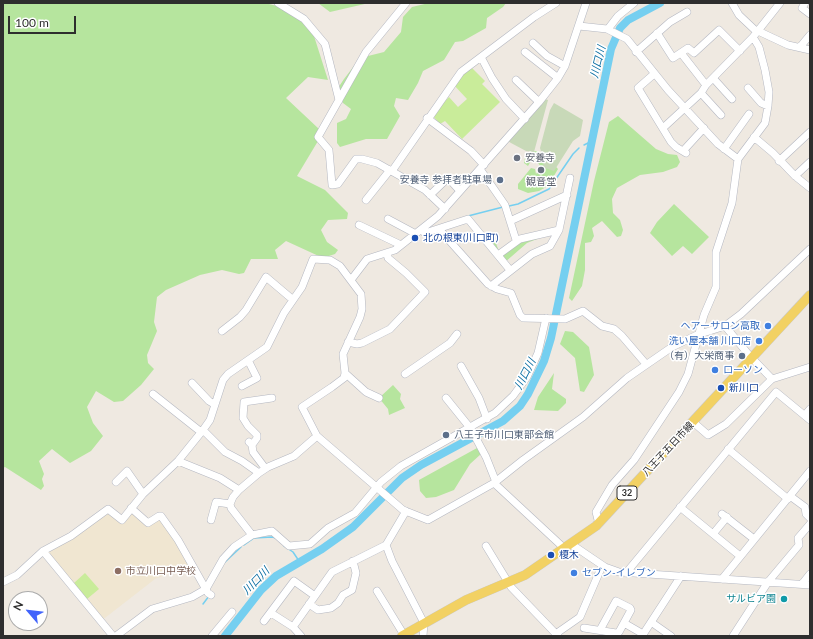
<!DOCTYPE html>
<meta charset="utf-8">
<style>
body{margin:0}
#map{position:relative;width:813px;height:639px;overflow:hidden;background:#efe9e1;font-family:Lato,sans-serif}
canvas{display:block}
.frame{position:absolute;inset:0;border:4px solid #2e2e2e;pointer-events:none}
.north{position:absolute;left:8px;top:591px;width:40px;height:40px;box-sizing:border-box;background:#fff;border:1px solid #ababab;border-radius:50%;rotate:298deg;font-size:11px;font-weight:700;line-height:16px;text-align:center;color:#2e2e2e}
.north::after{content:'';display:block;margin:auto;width:14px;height:18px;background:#4264fb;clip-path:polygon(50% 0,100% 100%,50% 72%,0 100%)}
.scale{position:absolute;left:8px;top:16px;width:68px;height:18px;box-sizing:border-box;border:2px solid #2e2e2e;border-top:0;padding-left:5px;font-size:12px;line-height:14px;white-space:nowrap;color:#2e2e2e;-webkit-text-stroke:3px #fff;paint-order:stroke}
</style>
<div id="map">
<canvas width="813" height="639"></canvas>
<div class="frame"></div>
<div class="north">N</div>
<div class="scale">100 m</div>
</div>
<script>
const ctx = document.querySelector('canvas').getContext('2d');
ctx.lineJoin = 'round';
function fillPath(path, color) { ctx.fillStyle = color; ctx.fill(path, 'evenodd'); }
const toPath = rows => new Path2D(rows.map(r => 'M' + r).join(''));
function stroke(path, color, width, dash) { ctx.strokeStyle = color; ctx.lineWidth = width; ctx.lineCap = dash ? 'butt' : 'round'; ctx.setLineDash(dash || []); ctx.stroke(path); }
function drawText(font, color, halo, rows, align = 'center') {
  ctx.font = font + ' Lato,"Noto Sans JP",sans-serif'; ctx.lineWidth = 3; ctx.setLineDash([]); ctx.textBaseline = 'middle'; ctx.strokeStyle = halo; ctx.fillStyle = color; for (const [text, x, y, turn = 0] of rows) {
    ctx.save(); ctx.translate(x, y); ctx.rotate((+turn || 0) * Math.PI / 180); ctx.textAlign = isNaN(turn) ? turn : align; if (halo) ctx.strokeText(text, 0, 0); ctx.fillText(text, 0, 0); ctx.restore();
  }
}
fillPath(toPath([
 [131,508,148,523,159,516,192,564,155,579,101,621,43,551,108,509,122,520]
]), '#f0e6d1');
fillPath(toPath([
 [3,3,269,4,281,7,301,19,314,36,328,80,308,77,286,98,319,129,318,141,297,176,325,190,348,213,347,219,328,220,321,230,327,242,338,250,335,254,323,258,286,241,275,250,278,259,251,259,244,273,239,274,222,270,200,275,166,290,157,297,154,322,157,331,147,355,148,363,154,369,141,385,123,401,114,402,96,391,87,407,93,423,103,436,91,451,70,463,52,449,39,461,44,474,42,479,44,486,41,490,5,467,3,468],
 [318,3,369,3,330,12],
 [429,3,506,3,503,7,487,18,486,28,463,41,455,42,444,60,423,71,418,83,408,100,396,98,394,106,400,116,387,139,366,139,340,147,337,143,337,123,346,119,351,109,343,103,338,88,344,79,360,58,384,52,401,32,403,17,412,7],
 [618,116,656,149,668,154,677,155,680,162,677,167,663,172,640,175,617,188,612,199,613,213,620,220,623,230,621,236,617,237,602,221,592,228,594,236,591,242,585,243,585,270,582,286,572,301,569,298,594,181,609,122],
 [535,151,543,153,558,169,548,186,539,191,528,193,518,189,518,184,531,168,535,169,536,174,538,171,542,172,539,164,532,159,528,166,524,163,525,158],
 [674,204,709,237,692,254,683,246,672,256,650,233,657,222],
 [492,233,500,254,516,240,535,235,537,239,527,243,504,263,482,237],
 [565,331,573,332,589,347,594,375,584,392,580,391,575,358,560,344],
 [554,373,552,389,566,399,566,403,558,411,534,410,538,397],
 [393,385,401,394,400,399,405,408,389,415,388,409,379,398],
 [477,448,481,454,470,464,454,490,436,497,426,498,420,491,419,480]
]), '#b6e59e');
fillPath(toPath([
 [545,99,548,100,534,152,526,151,511,143,508,141],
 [554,103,583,120,580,136,573,141,554,171,542,167,546,160,543,158,540,148,550,110]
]), '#c8d9b8');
fillPath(toPath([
 [469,65,485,81,482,84,500,102,462,139,445,121,440,124,432,115,449,97,458,107,467,99,452,83],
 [85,573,99,589,87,599,74,583]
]), '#c9ec9a');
stroke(toPath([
 [584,145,592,141],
 [509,206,518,204,549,189,573,154,579,148],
 [468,216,503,207],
 [244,545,254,538,272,537,276,538],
 [284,546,293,552,299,561],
 [225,562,241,547],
 [203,604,209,596]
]), '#75cff0', 1.5);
stroke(toPath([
 [225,636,261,590,276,576,322,549,353,527,402,478,421,465,503,421,520,406,528,394,544,361,551,338,611,49,620,28,628,20,660,3]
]), '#75cff0', 8);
const minor = toPath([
 [278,3,304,19,325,44,339,100],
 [406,3,366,52,318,137,329,150,332,185,338,184,356,159,362,159,377,163,425,190,445,209],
 [732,3,739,15,757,32],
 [805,3,802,8,810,14],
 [579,26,607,29,627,39,668,90,718,144,738,159],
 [608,29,618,16,634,3],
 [758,31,788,45,810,50],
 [657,33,673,58,688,48,694,53,719,30,740,51],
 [533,43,547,56,565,66],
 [800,47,810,35],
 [525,52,558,78],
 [636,52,670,22,687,12],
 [681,53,706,85],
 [481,57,492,78,506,99,525,119],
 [654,74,638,88,671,142,676,147,686,153],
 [713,78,732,99],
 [516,80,539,102],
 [748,88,761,103,768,106],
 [701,93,721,115],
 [427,118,471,151,484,165],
 [663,128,701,93,706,85,753,37,780,3],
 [754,137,773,153,795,176,810,188],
 [724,149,749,114],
 [683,151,704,128],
 [779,161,810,132],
 [480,169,505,205,516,240],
 [392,171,461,72,534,17,556,3],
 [795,176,810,162],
 [430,195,448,178,460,191],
 [366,200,390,170],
 [388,219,416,234],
 [510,221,567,195],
 [359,225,401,245],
 [439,229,488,284,497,289,511,293,520,315,523,318,565,319,583,311,602,326,614,329,622,336,646,364],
 [421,230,425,233,468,219,510,270],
 [498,255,520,239,559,230,570,178],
 [351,280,367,259,395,250,438,216,539,102,558,78,565,66,586,3],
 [491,286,532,254,550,246,559,230],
 [725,326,749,355,772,379],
 [222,331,240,317,246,310,266,277,292,299],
 [348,342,357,344,362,343,390,329,425,292,406,273,388,258,387,254],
 [461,366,479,398,487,419],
 [345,373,366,392,379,398],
 [405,374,450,343,457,334],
 [192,383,209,401,214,404],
 [242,386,257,378,248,360],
 [153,394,201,432],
 [446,398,471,429,486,457,496,482],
 [805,415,810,409],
 [693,422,708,435,726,424,772,379,810,367],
 [203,430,225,452,242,461,259,473],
 [249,442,252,445,257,438,257,435,248,426,243,418,244,402,272,398],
 [252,445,253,452,265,468],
 [728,449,788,499],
 [178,461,220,478,239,490],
 [116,482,127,471,143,494],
 [494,483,565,549],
 [790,496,805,507,806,514,810,518],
 [680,507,740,556],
 [131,508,148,523,159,516,161,516,178,540,208,593,211,595],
 [722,514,754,539],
 [211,520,216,502,230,504],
 [600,522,598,520,596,512,612,485,634,460,679,392,688,374,704,315,716,287,716,252,732,203,738,159,765,123,768,106,769,92,765,70,759,47,753,37],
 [713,534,727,517],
 [252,535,272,531,289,546,310,544,328,528,355,513,381,482,401,466,495,413,513,396,527,377,538,353,546,318],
 [571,544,605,567,619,572,810,585],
 [386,545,392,561,424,623,423,636],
 [486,546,511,587,558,636],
 [43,551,113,636],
 [626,573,776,392,810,420],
 [722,579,810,471],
 [3,582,17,575,43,551,71,536,108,509,122,520,143,494,178,461,203,430,210,420,223,380,228,374,267,347,284,313,302,287,313,259,330,260,340,266,361,294,362,309,360,317,343,354,345,373,344,378,332,387,302,407,317,436,403,510,428,520,494,483,523,460,583,417,627,378,672,347,697,335,725,326,741,314,810,249],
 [802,584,810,574],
 [377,591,404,635],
 [309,604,318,610,331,608,338,603,343,595,352,590,356,573,353,561],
 [271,613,293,627],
 [264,621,294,581,315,596],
 [651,622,671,636],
 [624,623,643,634],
 [584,628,616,633,619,632,631,610,630,608,616,601,600,630],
 [557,633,580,617,602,566],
 [116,636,152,609,192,597,206,589,223,559,234,547,252,535,231,508,230,504,233,497,239,490,259,473,268,467,294,456,317,436],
 [212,636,232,612],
 [301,636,293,627,332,572,386,545,406,511],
 [642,636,681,576],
 [733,636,768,582,799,545,798,538,810,524]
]);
const major = toPath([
 [402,636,466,600,525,575,596,526,810,295]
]);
stroke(minor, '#b4b7c1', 8);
stroke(major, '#c9c9c9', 10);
stroke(minor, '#fff', 7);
stroke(major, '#f2d163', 9);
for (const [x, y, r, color] of [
 [517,158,4,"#6b7280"],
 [541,170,4,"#6b7280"],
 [500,180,4,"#5c6f8a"],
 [415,238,4,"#1a4fb4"],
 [768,326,4,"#3f7fe0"],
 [759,341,4,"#3f7fe0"],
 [742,356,4,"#5c6f8a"],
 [715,370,4,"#3f7fe0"],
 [721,388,4,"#1a4fb4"],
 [446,435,4,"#5c6f8a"],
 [551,555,4,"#1a4fb4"],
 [118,571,4,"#8d6e63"],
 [574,573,4,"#3f7fe0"],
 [784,599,4,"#0f9aa8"]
]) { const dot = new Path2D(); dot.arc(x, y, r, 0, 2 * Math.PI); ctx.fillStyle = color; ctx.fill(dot); stroke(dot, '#fff', 1.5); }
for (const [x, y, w] of [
 [627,493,20]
]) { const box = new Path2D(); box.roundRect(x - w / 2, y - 7, w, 14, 3); ctx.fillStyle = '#fff'; ctx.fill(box); stroke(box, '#2e2e2e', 1); }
drawText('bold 9px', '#2e2e2e', null, [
 ["32",627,493]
]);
drawText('10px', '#5b616d', '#fff', [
 ["安養寺",525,158],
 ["観音堂",541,182,"center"]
], 'left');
drawText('10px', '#4e5e75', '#fff', [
 ["安養寺 参拝者駐車場",492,180],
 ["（有）大栄商事",734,356],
 ["八王子市川口東部会館",454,435,"left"]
], 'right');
drawText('10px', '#164399', '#fff', [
 ["北の根東(川口町)",423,238],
 ["新川口",729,388],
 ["榎木",559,555]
], 'left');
drawText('10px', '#366cbe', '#fff', [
 ["ヘアーサロン高取",760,326],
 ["洗い屋本舗 川口店",751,341],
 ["ローソン",723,370,"left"],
 ["セブン-イレブン",582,573,"left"]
], 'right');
drawText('10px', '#2e2e2e', '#fff', [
 ["八王子五日市線",668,449,-47]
]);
drawText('10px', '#785e54', '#fff', [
 ["市立川口中学校",126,571]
], 'left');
drawText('10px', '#0d838f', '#fff', [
 ["サルビア園",776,599]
], 'right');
drawText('italic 11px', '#0d6fa3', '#fff', [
 ["川口川",598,62,-76],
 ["川口川",525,374,-63],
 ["川口川",256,581,-46]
]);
</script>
